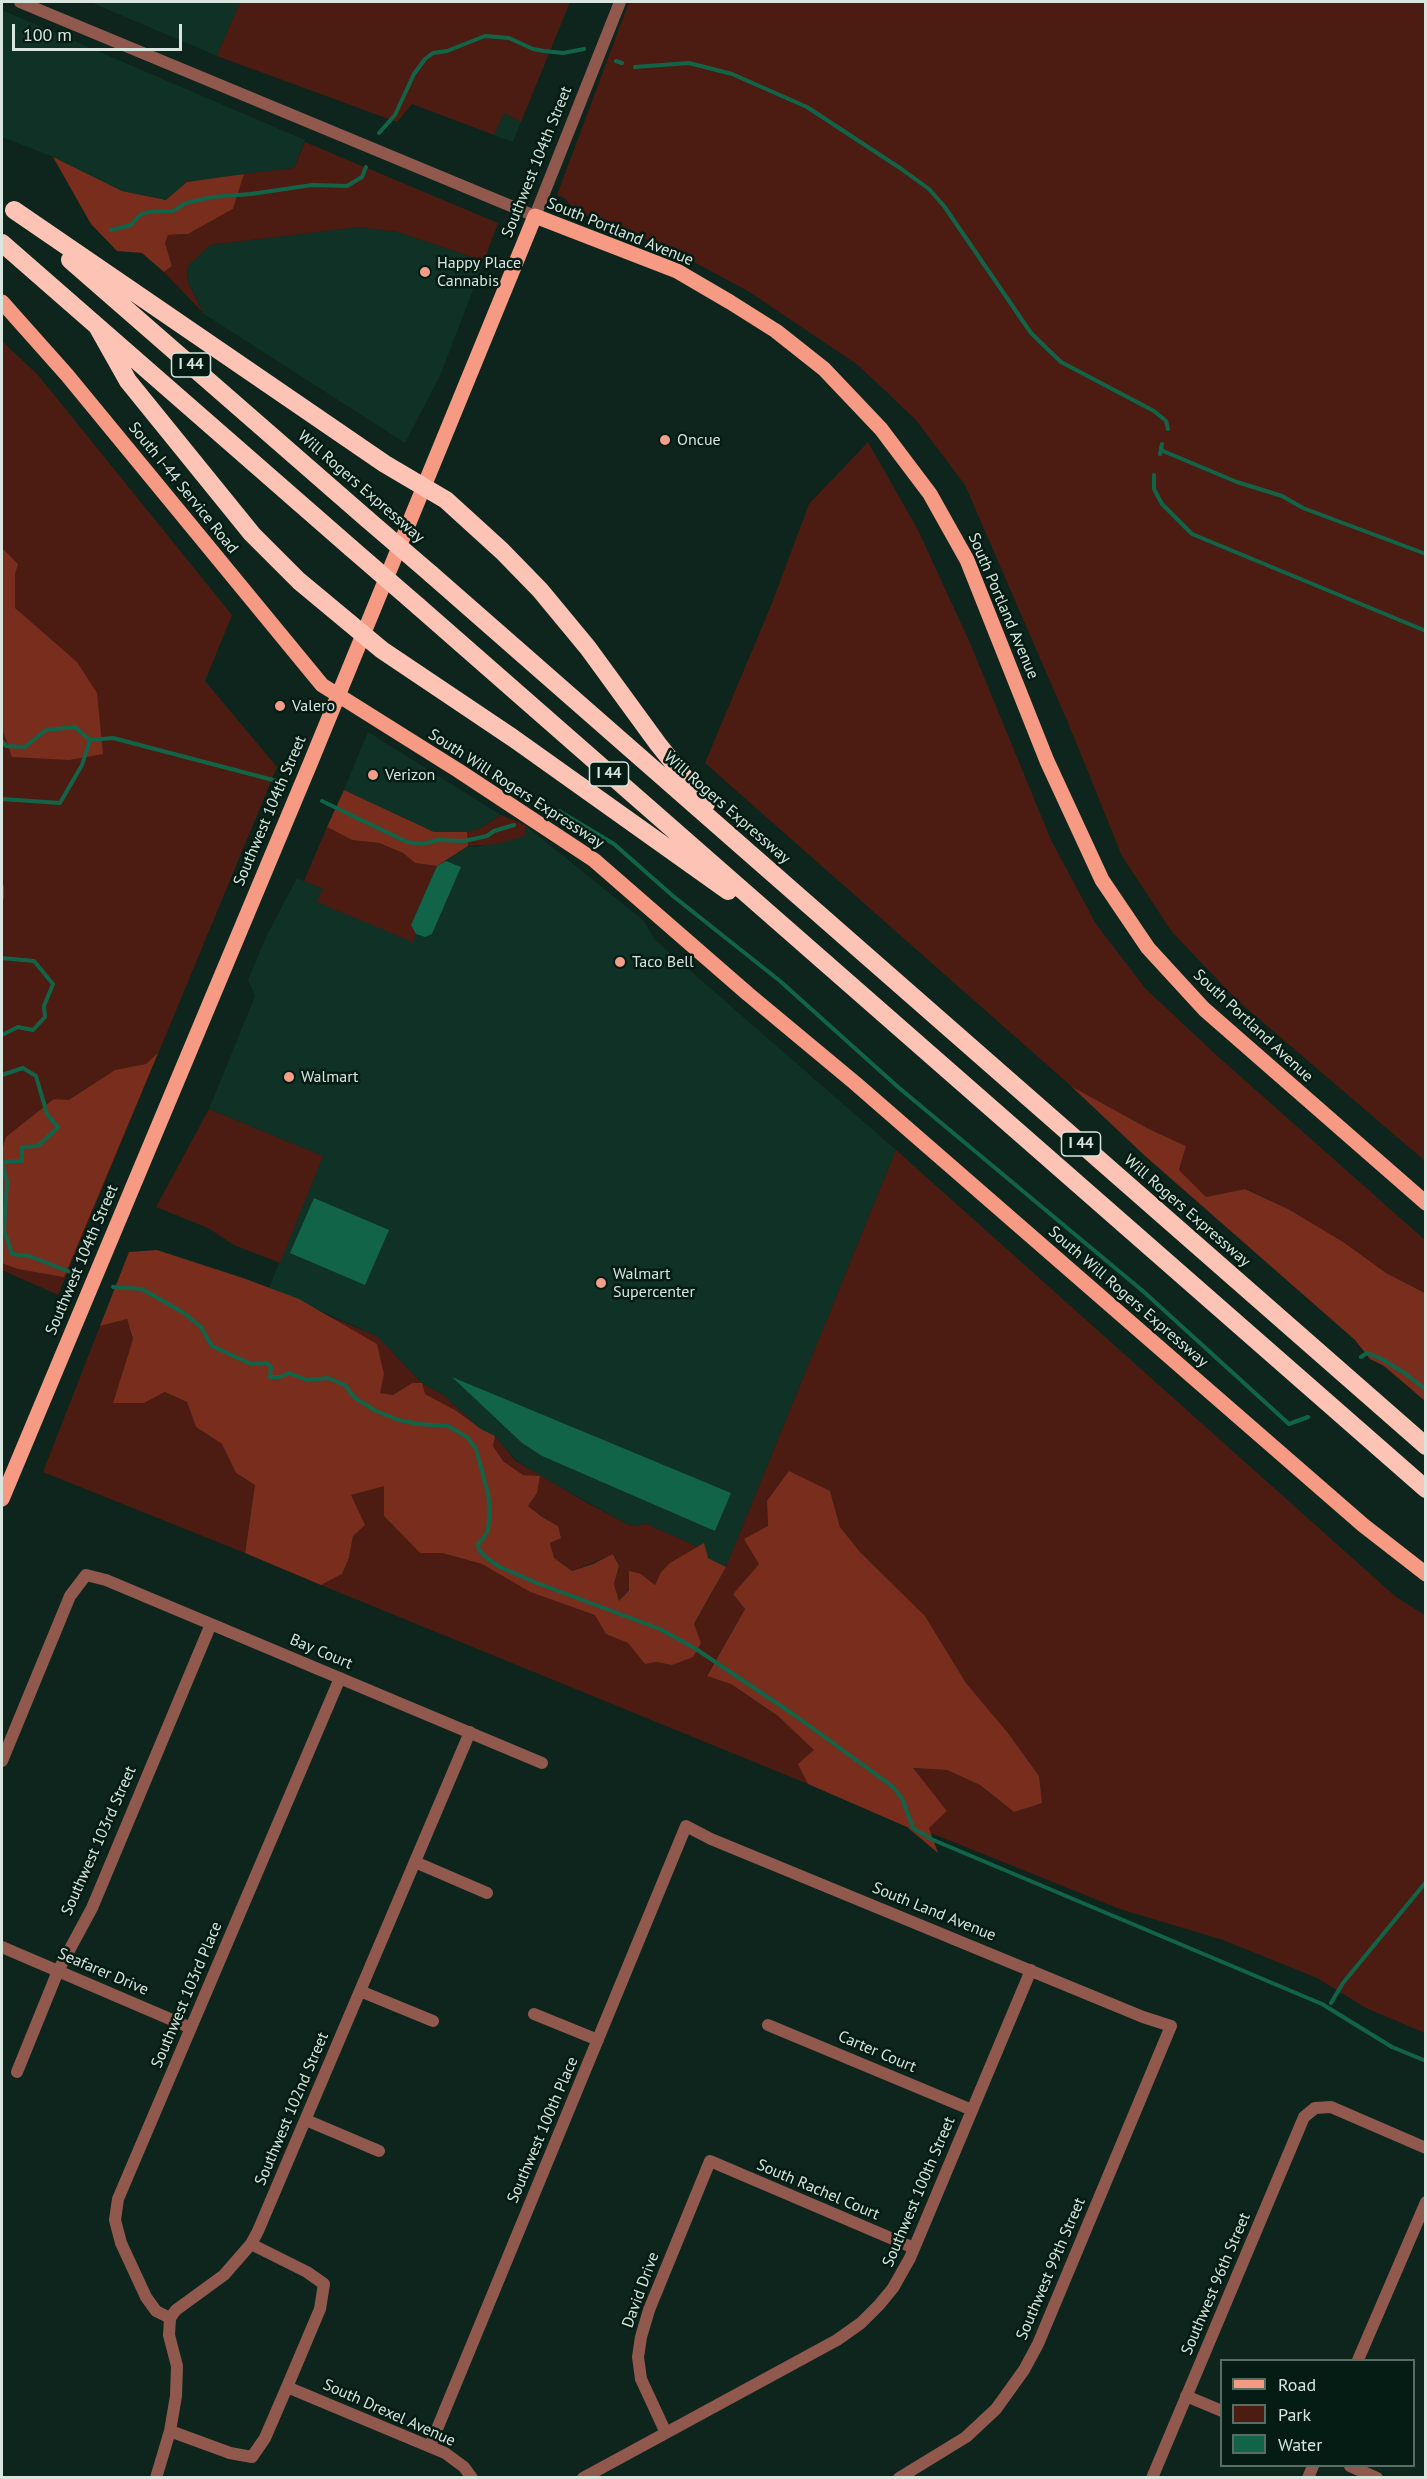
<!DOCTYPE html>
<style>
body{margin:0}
#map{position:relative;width:1427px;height:2479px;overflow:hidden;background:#0d251c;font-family:"PT Sans",sans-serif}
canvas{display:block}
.frame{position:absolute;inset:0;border:3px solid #d8e6df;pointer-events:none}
.legend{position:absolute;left:1220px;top:2359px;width:195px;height:108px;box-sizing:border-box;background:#041c13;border:2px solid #596d65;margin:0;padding:8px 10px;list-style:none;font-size:18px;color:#d8e6df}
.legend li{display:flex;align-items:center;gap:12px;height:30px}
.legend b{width:30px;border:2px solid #596d65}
.scale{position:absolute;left:12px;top:24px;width:170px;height:27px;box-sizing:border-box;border:3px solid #d8e6df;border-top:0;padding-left:8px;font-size:18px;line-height:21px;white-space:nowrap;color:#d8e6df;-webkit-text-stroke:4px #041c13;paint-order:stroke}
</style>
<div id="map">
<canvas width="1427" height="2479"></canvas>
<div class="frame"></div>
<ul class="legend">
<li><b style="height:8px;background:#f69a84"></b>Road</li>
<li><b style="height:16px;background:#4c1c12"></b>Park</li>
<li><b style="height:16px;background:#126449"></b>Water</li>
</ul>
<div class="scale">100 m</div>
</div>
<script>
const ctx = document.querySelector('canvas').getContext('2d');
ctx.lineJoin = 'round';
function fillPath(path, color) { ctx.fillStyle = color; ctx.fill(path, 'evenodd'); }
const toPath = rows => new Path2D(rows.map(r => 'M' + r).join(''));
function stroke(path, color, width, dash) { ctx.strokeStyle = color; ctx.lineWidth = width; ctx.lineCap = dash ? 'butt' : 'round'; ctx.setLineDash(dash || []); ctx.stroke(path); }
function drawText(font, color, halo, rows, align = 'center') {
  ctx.font = font + ' "PT Sans",sans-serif'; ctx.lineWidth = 5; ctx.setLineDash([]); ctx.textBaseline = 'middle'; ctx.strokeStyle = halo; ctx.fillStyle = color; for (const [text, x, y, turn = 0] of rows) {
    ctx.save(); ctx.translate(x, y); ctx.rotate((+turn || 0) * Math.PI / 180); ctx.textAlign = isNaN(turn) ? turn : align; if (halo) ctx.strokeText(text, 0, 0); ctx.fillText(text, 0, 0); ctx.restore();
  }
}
fillPath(toPath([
 [90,2,240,2,217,56],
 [2,10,305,140,294,168,187,182,167,200,122,191,53,157,2,137],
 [504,113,521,122,513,142,494,135],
 [358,227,398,232,484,261,440,376,405,443,204,314,188,281,187,267,210,245],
 [368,732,501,815,481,828,467,832,434,832,344,790],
 [525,825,644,921,655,940,896,1150,726,1567,708,1558,704,1544,698,1547,647,1524,631,1526,540,1476,516,1460,495,1436,481,1429,443,1395,422,1383,377,1336,269,1288,323,1156,209,1109,255,996,248,980,266,937,297,878,323,889,318,902,413,941,416,934,425,937,432,934,461,867,446,861,468,846,475,847,524,836],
 [454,1378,730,1493,715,1530,542,1456,522,1443]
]), '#103125');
fillPath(toPath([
 [240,2,570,2,521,122,504,113,494,135,412,104,397,122,217,56],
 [629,2,1425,2,1425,1161,1237,1000,1172,932,1122,856,1069,725,965,485,916,420,858,365,748,291,668,248,577,212,563,197,557,195],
 [305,142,498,223,484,261,398,232,358,227,210,245,187,267,188,282,204,314,164,272,172,266,165,243,168,235,188,234,233,209,244,174,294,168],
 [2,341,38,375,232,615,205,681,277,767,58,1295,2,1270],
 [868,442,918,530,970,643,1051,840,1096,924,1145,988,1214,1053,1425,1240,1425,1293,1386,1273,1288,1209,1246,1189,1206,1197,1179,1170,1186,1146,1149,1129,1071,1086,705,763,772,603,809,504],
 [501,815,525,825,525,836,497,844,468,846,467,832,481,828],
 [327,827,352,840,379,843,403,853,415,863,437,866,411,925,416,934,413,942,317,902,323,889,304,881],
 [209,1109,323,1156,280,1263,234,1245,208,1228,156,1207],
 [896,1150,1396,1597,1425,1615,1425,2033,1366,2008,1317,1978,1223,1940,1120,1909,931,1833,929,1828,947,1811,912,1768,947,1770,980,1785,1014,1812,1039,1776,1008,1733,966,1683,925,1616,860,1552,840,1527,830,1491,767,1501,768,1526,759,1564,733,1594,745,1609,707,1675,731,1684,778,1716,815,1750,799,1764,808,1784,321,1585,342,1574,349,1558,353,1536,350,1495,384,1485,384,1516,420,1553,442,1553,482,1564,530,1592,596,1615,607,1634,628,1643,645,1663,656,1662,672,1665,701,1643,694,1625,726,1567],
 [322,1313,377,1336,422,1383,443,1395,481,1429,455,1410,425,1394,412,1383,393,1395,379,1393,384,1374],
 [127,1318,133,1340,113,1403,144,1403,165,1392,187,1402,196,1427,222,1444,236,1473,255,1485,245,1553,43,1472,100,1326],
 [495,1436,516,1461,584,1501,631,1526,647,1524,698,1547,661,1572,655,1585,641,1574,619,1601,614,1584,619,1566,614,1554,572,1571,554,1558,550,1543,558,1526,542,1517,528,1506,537,1493,539,1476,523,1475,503,1461,493,1446]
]), '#4c1c12');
fillPath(toPath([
 [53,157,122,191,166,200,187,182,244,174,233,209,188,234,168,235,165,243,172,266,164,272,142,253,117,251,91,224],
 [2,548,18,564,15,574,15,608,77,662,97,693,103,754,69,760,12,757,2,728],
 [344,790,434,832,467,832,468,846,437,866,415,863,403,853,379,843,352,840,327,827],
 [158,1053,64,1277,18,1269,2,1263,2,1150,6,1137,54,1099,69,1100,115,1070,146,1064],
 [1071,1086,1149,1129,1186,1146,1179,1170,1206,1197,1245,1189,1288,1209,1343,1242,1386,1273,1425,1293,1425,1401,1384,1366,1370,1359,1355,1340,1144,1155],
 [157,1250,246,1279,299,1299,377,1344,384,1374,380,1393,393,1395,412,1383,422,1383,425,1394,455,1410,481,1429,495,1436,493,1446,503,1461,523,1475,540,1476,537,1493,528,1506,542,1517,558,1526,561,1538,550,1543,554,1558,572,1571,593,1564,613,1554,619,1566,614,1584,619,1601,629,1590,629,1571,641,1574,655,1585,661,1572,670,1563,704,1543,708,1558,726,1567,694,1624,701,1643,693,1657,672,1665,656,1662,645,1664,628,1643,606,1634,595,1615,530,1592,482,1564,442,1553,420,1553,384,1516,384,1486,351,1495,365,1525,353,1536,349,1558,342,1574,321,1585,245,1553,255,1485,236,1473,222,1444,196,1427,187,1402,165,1392,144,1403,113,1403,133,1339,127,1319,100,1326,129,1252],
 [789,1471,830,1491,840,1527,860,1552,925,1616,966,1683,1008,1733,1039,1776,1042,1803,1014,1812,980,1785,947,1770,913,1768,947,1811,929,1828,938,1853,907,1827,808,1784,798,1764,814,1750,778,1716,731,1684,707,1676,745,1609,733,1594,759,1564,744,1539,768,1526,767,1501]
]), '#792d1d');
fillPath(toPath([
 [446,861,461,867,432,934,425,937,416,934,411,925,437,866],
 [314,1198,389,1230,365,1285,290,1253],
 [452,1377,731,1493,715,1531,542,1456,522,1443]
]), '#126449');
stroke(toPath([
 [616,61,622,63],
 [635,67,689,63,732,74,807,107,900,168,929,189,944,206,1031,333,1061,362,1154,411,1166,421,1168,429],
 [379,133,395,115,414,74,425,59,433,53,447,51,485,36,509,38,533,49,544,51,563,53,584,49],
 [111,230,131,225,140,215,148,212,173,211,186,203,212,197,251,194,312,185,347,186,362,177,366,167],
 [1161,448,1163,451,1237,482,1282,496,1303,508,1426,554],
 [1160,454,1162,444],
 [1154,475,1154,489,1162,504,1192,534,1426,631],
 [2,741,6,746,25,747,46,730,75,727,90,740,113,738,277,781],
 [2,799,60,803,82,765,90,740],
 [322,801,407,842,423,844,438,840,464,841,487,836,494,831,514,825],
 [559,811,614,844,673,896,780,981,898,1087,1144,1292,1289,1424,1308,1417],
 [2,887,2,898],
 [2,958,34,961,53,984,44,1006,45,1017,33,1030,18,1027,2,1035],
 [2,1075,23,1068,36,1076,47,1114,58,1127,38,1146,22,1147,22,1161,2,1162],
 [2,1163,7,1182,4,1230,12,1254,29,1256,73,1273],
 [113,1287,142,1289,184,1313,201,1327,212,1346,251,1364,267,1363,271,1367,270,1377,280,1377,289,1373,307,1380,328,1378,345,1385,355,1398,376,1411,399,1420,418,1424,448,1426,467,1437,476,1449,488,1493,490,1511,488,1530,483,1539,478,1544,479,1550,488,1559,500,1567,537,1583,660,1629,696,1649,793,1714,892,1786,902,1798,913,1828,931,1839,1322,2004,1392,2047,1426,2061],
 [1361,1357,1367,1353,1380,1358,1406,1374,1426,1390],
 [1331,2003,1343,1983,1426,1882]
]), '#126449', 4);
stroke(toPath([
 [20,2,535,216,620,2],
 [2,1761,70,1596,86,1575,106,1580,542,1763],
 [415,1862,487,1893],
 [2,1947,191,2028],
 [360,1991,433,2021],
 [534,2014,598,2040],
 [768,2025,972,2110],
 [17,2072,58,1971,92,1908,211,1624],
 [306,2120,379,2151],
 [170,2318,156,2311,146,2297,121,2243,115,2220,118,2199,340,1678],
 [1358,2360,1426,2202],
 [287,2387,445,2453,464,2467,472,2478],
 [1186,2396,1222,2411],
 [170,2431,230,2453,252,2457,265,2438,287,2387,320,2309,324,2284,307,2272,251,2244],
 [666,2433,641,2379,638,2357,641,2337,649,2310,710,2161,914,2248],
 [430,2446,686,1826,711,1839,1143,2017,1171,2026,1038,2344,1024,2370,996,2409,966,2437,899,2478],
 [1350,2466,1377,2478],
 [156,2478,170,2431,176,2396,177,2366,169,2335,170,2318,176,2310,224,2275,251,2244,258,2231,470,1732],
 [583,2478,837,2340,861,2323,879,2305,893,2288,910,2258,1031,1970],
 [1152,2478,1304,2117,1315,2108,1331,2107,1426,2148],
 [1308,2478,1313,2466]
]), '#91594d', 12);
stroke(toPath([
 [2,302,67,375,322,685,459,771,594,860,748,994,855,1083,1363,1525,1426,1574],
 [2,1499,310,764,535,216,677,271,730,302,776,331,824,369,881,429,930,494,967,560,1047,761,1102,880,1148,948,1204,1009,1426,1203]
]), '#f69a84', 15);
stroke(toPath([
 [14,210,385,464,446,500,502,551,540,590,588,648,658,744,706,804],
 [2,243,351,548],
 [70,260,367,519],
 [97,326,128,381,252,534,299,581,382,650,513,738,728,891],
 [431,574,1426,1446],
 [418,606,1426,1489]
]), '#fdc4b6', 18);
stroke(toPath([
 [367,519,431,574],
 [351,548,418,606]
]), '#fdc4b6', 18);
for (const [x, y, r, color] of [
 [425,272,6,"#f49e8a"],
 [665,440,6,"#f49e8a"],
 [280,706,6,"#f49e8a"],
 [373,775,6,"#f49e8a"],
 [620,962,6,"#f49e8a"],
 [289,1077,6,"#f49e8a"],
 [601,1283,6,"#f49e8a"]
]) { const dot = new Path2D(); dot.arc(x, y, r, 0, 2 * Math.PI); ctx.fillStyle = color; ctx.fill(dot); stroke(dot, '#041c13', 2); }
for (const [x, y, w] of [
 [191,365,39],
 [609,774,39],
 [1081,1144,39]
]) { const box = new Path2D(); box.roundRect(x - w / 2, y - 12, w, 24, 4.5); ctx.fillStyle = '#041c13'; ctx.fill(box); stroke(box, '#d8e6df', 1.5); }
drawText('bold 15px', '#d8e6df', null, [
 ["I 44",191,365],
 ["I 44",609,774],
 ["I 44",1081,1144]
]);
drawText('16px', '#d8e6df', '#041c13', [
 ["Southwest 104th Street",537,162,-68],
 ["South Portland Avenue",620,232,22],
 ["Will Rogers Expressway",361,487,41],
 ["South I-44 Service Road",183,488,51],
 ["South Portland Avenue",1003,606,67],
 ["South Will Rogers Expressway",516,789,33],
 ["Will Rogers Expressway",727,808,41],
 ["Southwest 104th Street",270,811,-67],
 ["South Portland Avenue",1253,1026,43],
 ["Will Rogers Expressway",1187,1211,41],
 ["Southwest 104th Street",82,1260,-67],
 ["South Will Rogers Expressway",1128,1297,41],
 ["Bay Court",321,1652,23],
 ["Southwest 103rd Street",99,1841,-66],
 ["South Land Avenue",934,1912,22],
 ["Seafarer Drive",103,1972,23],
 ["Southwest 103rd Place",187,1995,-67],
 ["Carter Court",877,2052,23],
 ["Southwest 102nd Street",292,2109,-67],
 ["Southwest 100th Place",543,2130,-67],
 ["South Rachel Court",818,2190,23],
 ["Southwest 100th Street",919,2192,-67],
 ["Southwest 99th Street",1051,2269,-67],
 ["Southwest 96th Street",1216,2284,-67],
 ["David Drive",641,2290,-70],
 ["South Drexel Avenue",389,2413,24]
]);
drawText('16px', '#d8e6df', '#041c13', [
 ["Happy Place",437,263],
 ["Cannabis",437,281],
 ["Oncue",677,440],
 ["Valero",292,706],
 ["Verizon",385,775],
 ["Taco Bell",632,962],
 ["Walmart",301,1077],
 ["Walmart",613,1274],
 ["Supercenter",613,1292]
], 'left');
</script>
